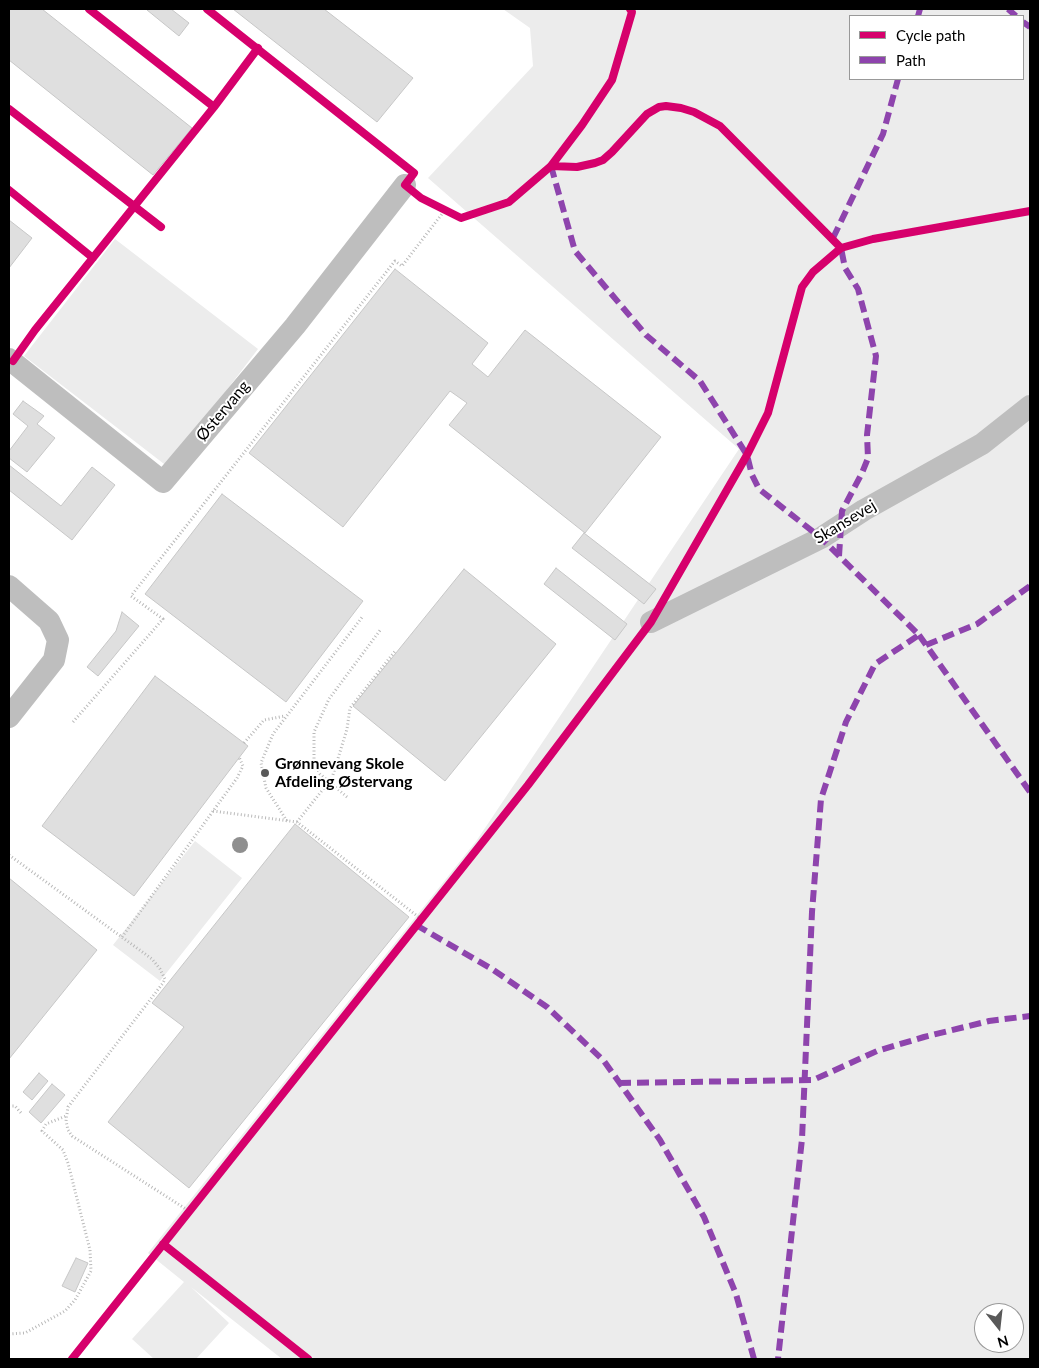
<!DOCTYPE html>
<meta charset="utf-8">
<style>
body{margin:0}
#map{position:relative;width:1039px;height:1368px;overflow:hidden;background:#fff;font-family:Lato,sans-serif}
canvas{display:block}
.frame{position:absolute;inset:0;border:10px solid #000;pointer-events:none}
.legend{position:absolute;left:849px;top:15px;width:175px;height:65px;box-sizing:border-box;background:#fff;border:1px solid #999;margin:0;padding:6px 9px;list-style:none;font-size:15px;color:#000}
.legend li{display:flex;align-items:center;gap:10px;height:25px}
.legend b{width:25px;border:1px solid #999}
.north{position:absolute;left:974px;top:1303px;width:50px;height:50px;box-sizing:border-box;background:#fff;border:1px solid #999;border-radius:50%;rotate:164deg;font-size:14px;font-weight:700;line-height:20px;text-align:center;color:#000}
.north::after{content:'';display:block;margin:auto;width:18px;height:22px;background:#595959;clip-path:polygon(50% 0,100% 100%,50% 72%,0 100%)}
</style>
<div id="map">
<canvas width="1039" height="1368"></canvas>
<div class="frame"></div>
<ul class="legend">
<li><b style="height:6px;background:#d6006c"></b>Cycle path</li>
<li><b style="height:6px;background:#8e44ad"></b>Path</li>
</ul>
<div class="north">N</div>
</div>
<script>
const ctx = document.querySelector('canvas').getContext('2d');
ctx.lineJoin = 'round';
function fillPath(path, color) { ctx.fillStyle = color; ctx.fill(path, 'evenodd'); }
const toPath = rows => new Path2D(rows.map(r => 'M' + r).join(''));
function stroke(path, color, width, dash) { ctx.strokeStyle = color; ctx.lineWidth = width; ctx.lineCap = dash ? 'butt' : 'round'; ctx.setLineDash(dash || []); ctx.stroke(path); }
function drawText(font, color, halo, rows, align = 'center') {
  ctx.font = font + ' Lato,sans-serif'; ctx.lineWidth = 4; ctx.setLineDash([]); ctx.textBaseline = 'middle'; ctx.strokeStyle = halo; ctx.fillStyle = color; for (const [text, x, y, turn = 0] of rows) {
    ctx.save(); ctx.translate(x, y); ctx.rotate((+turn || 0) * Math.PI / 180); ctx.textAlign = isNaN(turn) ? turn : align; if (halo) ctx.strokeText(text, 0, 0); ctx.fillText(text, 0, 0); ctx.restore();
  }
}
fillPath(toPath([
 [503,9,1030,9,1030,1359,282,1359,191,1287,229,1323,196,1359,154,1359,132,1339,184,1282,148,1253,477,840,739,449,428,178,533,66,530,28],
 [850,16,1023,16,1023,79,850,79],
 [984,1313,1014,1313,1014,1343,984,1343],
 [115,239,258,349,168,467,24,356],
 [195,841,242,878,160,981,113,945]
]), '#ececec');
const building = toPath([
 [9,9,42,9,192,128,153,175,9,60,9,9],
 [148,9,171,9,189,23,179,36,147,10,148,9],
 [233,9,324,9,413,78,377,122,233,9],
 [9,220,32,238,9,268,9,220],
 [395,269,488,343,472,364,488,377,525,330,661,437,585,533,449,425,467,403,450,391,343,527,249,453,395,269],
 [23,401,44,416,37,424,55,438,27,472,9,458,9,451,28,426,13,414,23,401],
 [9,465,61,506,92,467,115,485,72,540,9,490,9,465],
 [222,494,363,601,286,702,145,594,222,494],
 [584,533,656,589,644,604,572,548,584,533],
 [556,568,627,624,615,640,544,584,556,568],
 [464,569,556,644,445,781,353,706,464,569],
 [122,612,139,626,98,676,87,667,116,631,122,612],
 [155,676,248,746,134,896,42,826,155,676],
 [295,824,409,917,189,1188,108,1122,184,1027,152,1003,295,824],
 [9,878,97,950,9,1059,9,878],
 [39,1073,48,1081,32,1100,23,1092,39,1073],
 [52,1084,65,1095,41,1123,29,1112,52,1084],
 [76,1258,88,1263,75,1292,62,1286,76,1258]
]);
fillPath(building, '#dfdfdf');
stroke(building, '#c7c7c7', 1);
stroke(toPath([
 [73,722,163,619,131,596,395,261,402,266,445,210],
 [244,743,264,720,285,716],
 [347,797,320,774,314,762,314,732,329,699,381,629],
 [213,811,297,822,421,919],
 [287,821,266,788,261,763,273,734,363,616],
 [297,822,332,778,347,729,350,708,396,650],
 [9,855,152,959,160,969,165,979,163,983,68,1107,66,1121,68,1130,72,1136,189,1211],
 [122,937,237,778,243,766,239,757],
 [9,1106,15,1106,22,1114],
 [9,1334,25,1333,65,1311,75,1300,91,1271,90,1250,68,1163,63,1150,42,1131,46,1124,66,1116]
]), '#b9b9b9', 3, [1, 2.5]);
stroke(toPath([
 [9,359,163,482,295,326,405,185],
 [9,586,49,621,58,640,54,660,9,717],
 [651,622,821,538,864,510,982,444,1030,406]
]), '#bebebe', 22);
stroke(toPath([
 [1008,9,1016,16],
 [918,16,920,9],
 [1023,22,1030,27],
 [551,166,575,251,646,335,700,381,747,455,752,475,759,489,821,538,919,635,875,664,846,722,821,799,812,912,802,1139,778,1359],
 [833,238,883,134,898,79],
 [839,556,842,511,862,473,868,458,867,435,876,356,858,289,845,268,841,248],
 [919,635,1030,792],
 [926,645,977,624,1030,586],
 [416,925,492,969,547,1007,604,1061,660,1140,704,1217,736,1294,754,1359],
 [619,1083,813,1080,877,1051,924,1037,989,1021,1030,1016]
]), '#8e44ad', 6, [12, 6]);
stroke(toPath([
 [89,9,214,107],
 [207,9,414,173,405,185,421,198,461,218,509,202,551,166,582,125,612,80,632,12,630,9],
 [9,109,161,227],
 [551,166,577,167,595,163,603,160,612,152,647,114,659,107,666,106,681,108,694,112,720,126,841,248],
 [9,190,93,258],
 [13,361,35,330,214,107,258,48],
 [163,1244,308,1359],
 [72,1359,528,785,651,622,747,455,768,413,799,298,802,287,813,272,841,248,873,239,1030,211]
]), '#d6006c', 8);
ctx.fillStyle = '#8f8f8f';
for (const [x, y] of [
 [240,845]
]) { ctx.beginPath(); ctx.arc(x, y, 8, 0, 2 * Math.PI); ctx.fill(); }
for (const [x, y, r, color] of [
 [265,773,5,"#595959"]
]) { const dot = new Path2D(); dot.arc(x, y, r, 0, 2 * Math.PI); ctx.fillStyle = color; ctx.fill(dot); stroke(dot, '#fff', 2); }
drawText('16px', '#000', '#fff', [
 ["Østervang",223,411,-50],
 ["Skansevej",845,522,-31]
]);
drawText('bold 16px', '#000', '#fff', [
 ["Grønnevang Skole",275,764],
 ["Afdeling Østervang",275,782]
], 'left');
</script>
